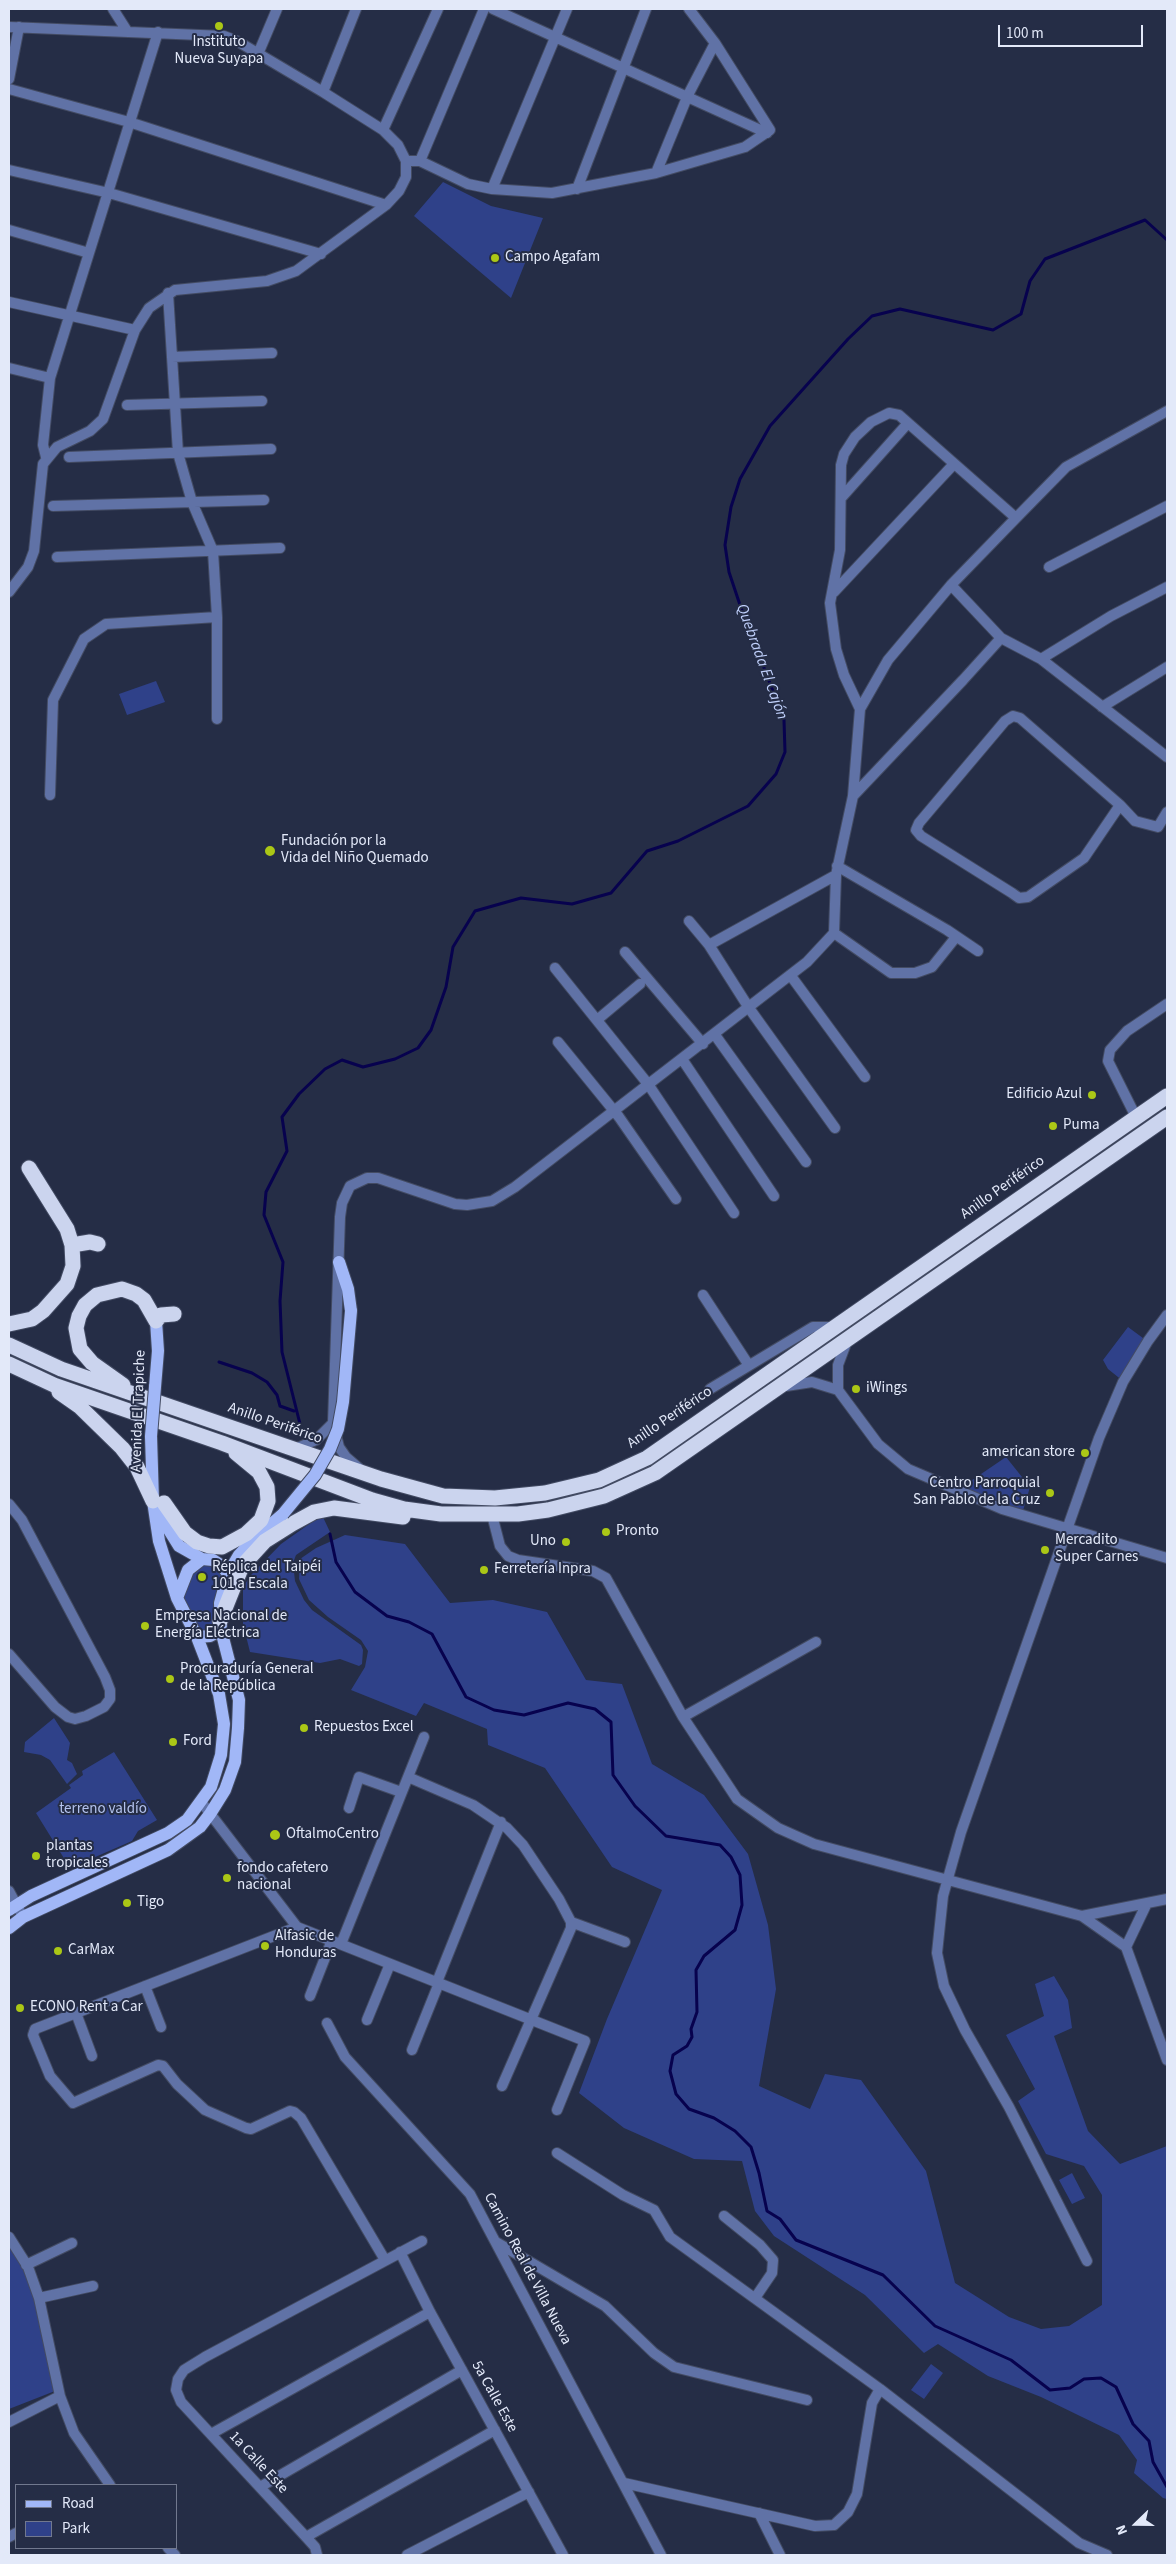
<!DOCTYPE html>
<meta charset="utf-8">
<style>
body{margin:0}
#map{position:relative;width:1176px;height:2564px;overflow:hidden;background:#252d46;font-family:"Source Sans 3",sans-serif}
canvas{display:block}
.frame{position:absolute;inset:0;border:10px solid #e3e9f9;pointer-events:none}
.legend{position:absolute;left:15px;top:2484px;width:162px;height:65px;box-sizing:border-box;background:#252d46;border:1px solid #71788e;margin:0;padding:6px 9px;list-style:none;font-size:15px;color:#e3e9f9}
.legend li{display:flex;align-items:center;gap:10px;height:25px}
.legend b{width:25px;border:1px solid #71788e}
.north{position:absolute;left:1111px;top:2499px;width:50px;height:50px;-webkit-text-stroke:4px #252d46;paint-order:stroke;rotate:248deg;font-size:14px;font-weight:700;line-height:20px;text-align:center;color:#e3e9f9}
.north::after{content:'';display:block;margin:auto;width:18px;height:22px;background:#e3e9f9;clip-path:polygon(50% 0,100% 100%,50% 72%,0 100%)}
.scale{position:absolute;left:998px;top:25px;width:145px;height:22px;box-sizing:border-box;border:2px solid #e3e9f9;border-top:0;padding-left:6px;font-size:15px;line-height:18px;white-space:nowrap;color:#e3e9f9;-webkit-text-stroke:4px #252d46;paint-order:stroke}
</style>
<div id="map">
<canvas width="1176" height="2564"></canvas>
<div class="frame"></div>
<ul class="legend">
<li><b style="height:6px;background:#a1b7f7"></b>Road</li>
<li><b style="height:14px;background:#2f4189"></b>Park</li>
</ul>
<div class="north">N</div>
<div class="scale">100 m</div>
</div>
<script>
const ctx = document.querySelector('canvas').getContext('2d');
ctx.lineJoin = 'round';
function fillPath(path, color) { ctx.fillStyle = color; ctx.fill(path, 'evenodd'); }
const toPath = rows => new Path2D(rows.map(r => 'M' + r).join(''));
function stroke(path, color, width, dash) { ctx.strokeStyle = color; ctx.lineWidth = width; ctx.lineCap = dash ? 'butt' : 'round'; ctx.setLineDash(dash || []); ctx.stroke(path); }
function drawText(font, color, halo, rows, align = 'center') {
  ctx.font = font + ' "Source Sans 3",sans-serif'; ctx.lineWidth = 4; ctx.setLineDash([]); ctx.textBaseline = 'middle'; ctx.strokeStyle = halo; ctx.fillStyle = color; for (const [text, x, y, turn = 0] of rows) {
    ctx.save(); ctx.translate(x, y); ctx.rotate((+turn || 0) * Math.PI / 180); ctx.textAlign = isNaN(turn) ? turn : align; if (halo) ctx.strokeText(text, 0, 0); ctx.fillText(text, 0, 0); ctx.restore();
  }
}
fillPath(toPath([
 [443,182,491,206,543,218,511,298,414,216],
 [156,681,165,702,127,715,119,694],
 [1128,1327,1147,1341,1123,1381,1108,1369,1103,1360],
 [1006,1457,1030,1487,1022,1514,959,1489],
 [322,1515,330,1532,296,1555,293,1563,295,1581,304,1600,312,1610,361,1645,363,1650,362,1664,359,1666,340,1659,320,1663,250,1652,243,1624,243,1587,251,1575,281,1544],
 [345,1535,405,1544,450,1603,493,1600,547,1612,586,1680,622,1684,652,1764,704,1795,748,1854,768,1925,776,1989,759,2086,810,2109,825,2074,861,2080,926,2171,955,2283,1009,2317,1041,2329,1069,2326,1102,2305,1102,2195,1084,2166,1046,2154,1018,2101,1035,2089,1006,2035,1044,2016,1035,1984,1054,1976,1068,2000,1072,2028,1054,2036,1088,2131,1120,2164,1167,2146,1167,2499,1163,2498,1134,2473,1137,2460,1119,2435,1041,2397,988,2376,938,2344,924,2353,865,2295,774,2236,755,2211,742,2161,694,2159,624,2128,579,2093,607,2019,662,1890,612,1867,545,1768,488,1745,487,1729,424,1703,416,1716,351,1690,365,1667,368,1651,361,1640,328,1617,309,1600,299,1579,300,1559,316,1548],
 [209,1563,225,1576,218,1626,199,1634,181,1596,189,1573],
 [54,1718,70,1743,67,1760,72,1763,77,1774,67,1784,50,1760,41,1755,24,1752,25,1742],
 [114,1752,157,1820,138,1831,132,1841,70,1868,36,1813,71,1788,69,1785,83,1775,82,1771],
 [1072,2173,1085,2198,1072,2204,1059,2180],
 [9,2245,23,2266,32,2289,55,2391,9,2409],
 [931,2364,943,2373,924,2399,911,2390]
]), '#2f4189');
stroke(toPath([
 [219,1362,252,1373,267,1382,277,1395,280,1406,294,1411],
 [300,1424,282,1352,280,1301,283,1262,264,1215,266,1192,287,1151,282,1117,299,1094,325,1069,342,1060,363,1067,395,1059,418,1048,431,1030,446,987,453,947,475,911,521,898,572,904,611,893,647,851,678,841,748,806,776,774,785,752,784,720,740,605,729,572,725,545,731,507,740,479,770,426,848,339,872,316,900,309,993,330,1021,314,1030,281,1045,259,1145,220,1167,240],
 [330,1534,336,1562,355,1592,387,1616,409,1622,432,1634,466,1697,494,1710,524,1715,568,1703,595,1709,611,1722,613,1775,635,1806,666,1836,720,1845,731,1857,740,1875,742,1905,735,1930,704,1956,696,1970,697,2012,691,2029,692,2037,687,2046,673,2055,670,2071,676,2094,689,2109,714,2118,735,2131,751,2147,759,2173,767,2211,780,2219,796,2240,883,2275,935,2326,1011,2360,1050,2390,1070,2388,1084,2379,1101,2378,1116,2387,1133,2424,1149,2441,1153,2462,1167,2487]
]), '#07024e', 3);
const minor = toPath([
 [113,9,127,31],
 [493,9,767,133],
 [9,27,224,36,237,41,323,92,383,130,398,145,406,161,406,177,399,191,386,205,296,271,267,281,175,290,149,308,135,330,103,419,90,431,57,447,43,464,34,551,28,567,9,592],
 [258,54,277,9],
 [9,79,19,27],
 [9,89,129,122,386,205],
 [323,92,356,9],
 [383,130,438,9],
 [406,161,420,161,468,184,492,189,552,193,656,173,745,147,770,130,715,43,689,9],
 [420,161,484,9],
 [9,170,109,193,321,254],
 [656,173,688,95,715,43],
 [492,189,567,9],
 [577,189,646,9],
 [9,230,89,253],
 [168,293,178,453,192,502,213,551,217,617,217,719],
 [9,302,135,330],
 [172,357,272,353],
 [9,368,50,378],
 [127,405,262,401],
 [46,457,43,445,50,378,158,32],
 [69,457,271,449],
 [842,497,908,423],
 [53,506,264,500],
 [57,557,280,548],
 [1049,567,1167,506],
 [951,585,1001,638,1041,659,1167,757],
 [834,592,953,465],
 [1041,659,1111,616,1167,587],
 [1102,707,1167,667],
 [860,709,844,675,836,649,830,603,840,550,841,465,844,454,855,437,871,422,889,413,899,415,1016,518,1066,467,1167,411],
 [50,795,53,700,84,639,106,624,217,617],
 [853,796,963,680,1001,638],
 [1120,805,1084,858,1028,897,1019,898,1012,893,921,836,916,830,919,823,1005,721,1013,716,1020,718,1120,805,1135,821,1158,827,1167,812],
 [837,866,947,930,978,951],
 [689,921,709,945,749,1008,835,1128],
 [834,933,891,973,915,973,932,967,956,937],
 [709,945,836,875],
 [625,952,703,1044],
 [555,968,648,1084,734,1213],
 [791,976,865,1077],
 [597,1020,640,984],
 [715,1035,806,1162],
 [558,1042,619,1117,676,1199],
 [682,1059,774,1196],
 [1136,1117,1108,1061,1110,1050,1127,1031,1167,1004],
 [703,1295,748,1364],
 [847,1341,838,1365,838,1390,878,1444,908,1469,1002,1509,1167,1558],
 [786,1386,812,1382,838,1390],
 [710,1389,813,1327,834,1327],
 [295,1449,316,1440,333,1423],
 [360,1469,346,1457,339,1447,333,1423,340,1217,342,1203,350,1186,367,1178,378,1178,455,1204,467,1205,492,1201,515,1187,807,962,834,933,836,875,853,796,860,709,888,660,951,585,1016,518],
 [9,1504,22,1520,105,1677,110,1690,110,1699,104,1707,86,1716,75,1719,68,1717,55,1707,9,1654],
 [492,1515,500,1546,508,1556,518,1560,593,1571,606,1578,683,1717,737,1799,778,1828,814,1844,1082,1916,1126,1947,1167,2060],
 [683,1717,816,1642],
 [408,1777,473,1805,507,1828,523,1845,559,1899,571,1922,571,1928,502,2086],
 [202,1803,297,1927,585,2041,557,2110],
 [349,1808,359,1777,401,1792],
 [9,1891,23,1917],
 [1082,1916,1167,1899],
 [571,1922,625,1942],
 [297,1927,35,2029,33,2035,50,2076,73,2103,158,2065,163,2066,177,2084,205,2110,246,2128,251,2129,290,2111,294,2112,301,2118,385,2260],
 [341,1944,424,1737],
 [1126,1947,1147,1903],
 [437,1982,501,1822],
 [145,1986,161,2027],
 [310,1996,332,1940],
 [76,2013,92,2056],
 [367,2020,390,1964],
 [327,2023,345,2057,470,2194,661,2555],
 [412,2050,439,1983],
 [557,2153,623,2195,654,2210,670,2237,880,2389,872,2403,857,2494,848,2512,834,2525,815,2526,624,2483],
 [724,2216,760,2245,773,2260,772,2273,755,2298],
 [9,2237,28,2267,39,2298,60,2396,74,2433,110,2485],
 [496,2242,605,2306,654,2353,674,2367,807,2400],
 [400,2252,430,2312,563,2555],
 [1087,2261,1009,2107,965,2030,944,1986,937,1953,943,1896,961,1832,1099,1438,1123,1382,1148,1341,1167,1315],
 [26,2265,72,2243],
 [39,2298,93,2286],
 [880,2389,1079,2543,1107,2555],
 [9,2422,60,2396],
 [211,2434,430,2312],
 [260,2487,462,2370],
 [759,2513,780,2555],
 [9,2537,16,2533],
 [306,2537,495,2430],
 [168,2548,175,2555],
 [317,2555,315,2547,306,2537,181,2402,176,2390,178,2379,184,2370,205,2357,422,2241],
 [407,2555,529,2492]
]);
const major = toPath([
 [339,1262,348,1289,351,1311],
 [155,1387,158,1351,156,1321],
 [164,1506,169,1530,179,1546,202,1559,213,1560,222,1566,228,1574],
 [177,1598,188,1570,202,1559],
 [197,1637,210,1636,221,1630],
 [9,1910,31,1896,168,1833,187,1820,211,1787,221,1755,224,1724,219,1694,197,1637,177,1598,159,1541,153,1501,151,1436],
 [9,1928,23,1917,168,1850,200,1827,210,1814,225,1790,235,1762,238,1728,239,1700,221,1630,220,1603,228,1574,239,1555,255,1538,283,1514]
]);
const highway = toPath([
 [72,1245,90,1242,98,1244],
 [9,1324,32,1319,43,1311,67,1284,73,1266,72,1245,67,1229,29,1168],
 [9,1345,61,1369,381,1479,443,1496,495,1498,545,1493,599,1480,647,1458,1167,1096],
 [9,1364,54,1385,222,1443,372,1500,404,1509,441,1514,518,1514,548,1510,604,1496,655,1473,1167,1117],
 [123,1385,92,1363,80,1349,76,1328,79,1316,85,1305,97,1295,122,1289,136,1294,144,1300,156,1321,161,1315,174,1314],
 [59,1392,79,1406,122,1448,137,1467,153,1501],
 [164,1503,185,1533,197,1542,209,1546,222,1547,246,1534,261,1520,268,1501,267,1487,259,1472,236,1453],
 [220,1621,242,1566,265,1541,292,1524,314,1512,334,1508,403,1517]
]);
stroke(minor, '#434b63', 12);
stroke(major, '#434b63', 14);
stroke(highway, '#434b63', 17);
stroke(minor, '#6072a6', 10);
stroke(major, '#a1b7f7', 12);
stroke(highway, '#cbd4ee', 15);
const majorBridge = toPath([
 [151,1436,155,1387],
 [283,1514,315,1475,330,1449,338,1429,343,1402,351,1311]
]);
stroke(majorBridge, '#434b63', 14, []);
stroke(majorBridge, '#a1b7f7', 12);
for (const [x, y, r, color] of [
 [219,26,5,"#abc716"],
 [495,258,5,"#abc716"],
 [270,851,6,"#abc716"],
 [1092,1095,5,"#abc716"],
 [1053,1126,5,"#abc716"],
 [856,1389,5,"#abc716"],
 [1085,1453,5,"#abc716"],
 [1050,1493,5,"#abc716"],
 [606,1532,5,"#abc716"],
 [566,1542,5,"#abc716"],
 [1045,1550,5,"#abc716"],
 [484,1570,5,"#abc716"],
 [202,1577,5,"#abc716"],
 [145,1626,5,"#abc716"],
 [170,1679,5,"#abc716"],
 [304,1728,5,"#abc716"],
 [173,1742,5,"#abc716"],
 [275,1835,6,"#abc716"],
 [36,1856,5,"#abc716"],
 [227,1878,5,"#abc716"],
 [127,1903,5,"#abc716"],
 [265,1946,5,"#abc716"],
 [58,1951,5,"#abc716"],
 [20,2008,5,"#abc716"]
]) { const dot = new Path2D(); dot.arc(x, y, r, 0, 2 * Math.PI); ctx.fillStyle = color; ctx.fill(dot); stroke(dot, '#252d46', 2); }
drawText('15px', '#e3e9f9', '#252d46', [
 ["Instituto",219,43,"center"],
 ["Nueva Suyapa",219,60,"center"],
 ["Campo Agafam",505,258],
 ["Fundación por la",281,842],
 ["Vida del Niño Quemado",281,859],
 ["Edificio Azul",1082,1095,"right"],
 ["Puma",1063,1126],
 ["iWings",866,1389],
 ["american store",1075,1453,"right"],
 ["Centro Parroquial",1040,1484,"right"],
 ["San Pablo de la Cruz",1040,1501,"right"],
 ["Pronto",616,1532],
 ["Mercadito",1055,1541],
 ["Super Carnes",1055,1558],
 ["Uno",556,1542,"right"],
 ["Réplica del Taipéi",212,1568],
 ["101 a Escala",212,1585],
 ["Ferretería Inpra",494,1570],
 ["Empresa Nacional de",155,1617],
 ["Energía Eléctrica",155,1634],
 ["Procuraduría General",180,1670],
 ["de la República",180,1687],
 ["Repuestos Excel",314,1728],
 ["Ford",183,1742],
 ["OftalmoCentro",286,1835],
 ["plantas",46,1847],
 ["tropicales",46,1864],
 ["fondo cafetero",237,1869],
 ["nacional",237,1886],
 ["Tigo",137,1903],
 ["Alfasic de",275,1937],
 ["Honduras",275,1954],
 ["CarMax",68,1951],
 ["ECONO Rent a Car",30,2008]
], 'left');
drawText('15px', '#e3e9f9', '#252d46', [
 ["Anillo Periférico",1003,1188,-35],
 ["Avenida El Trapiche",139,1411,-88],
 ["Anillo Periférico",670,1418,-34],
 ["Anillo Periférico",275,1424,19],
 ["Camino Real de Villa Nueva",527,2269,62],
 ["5a Calle Este",494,2397,61],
 ["1a Calle Este",258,2463,47]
]);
drawText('15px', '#b4c3ee', '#252d46', [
 ["terreno valdío",103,1810]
]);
drawText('italic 16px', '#bfcffa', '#252d46', [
 ["Quebrada El Cajón",761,662,70]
]);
</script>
